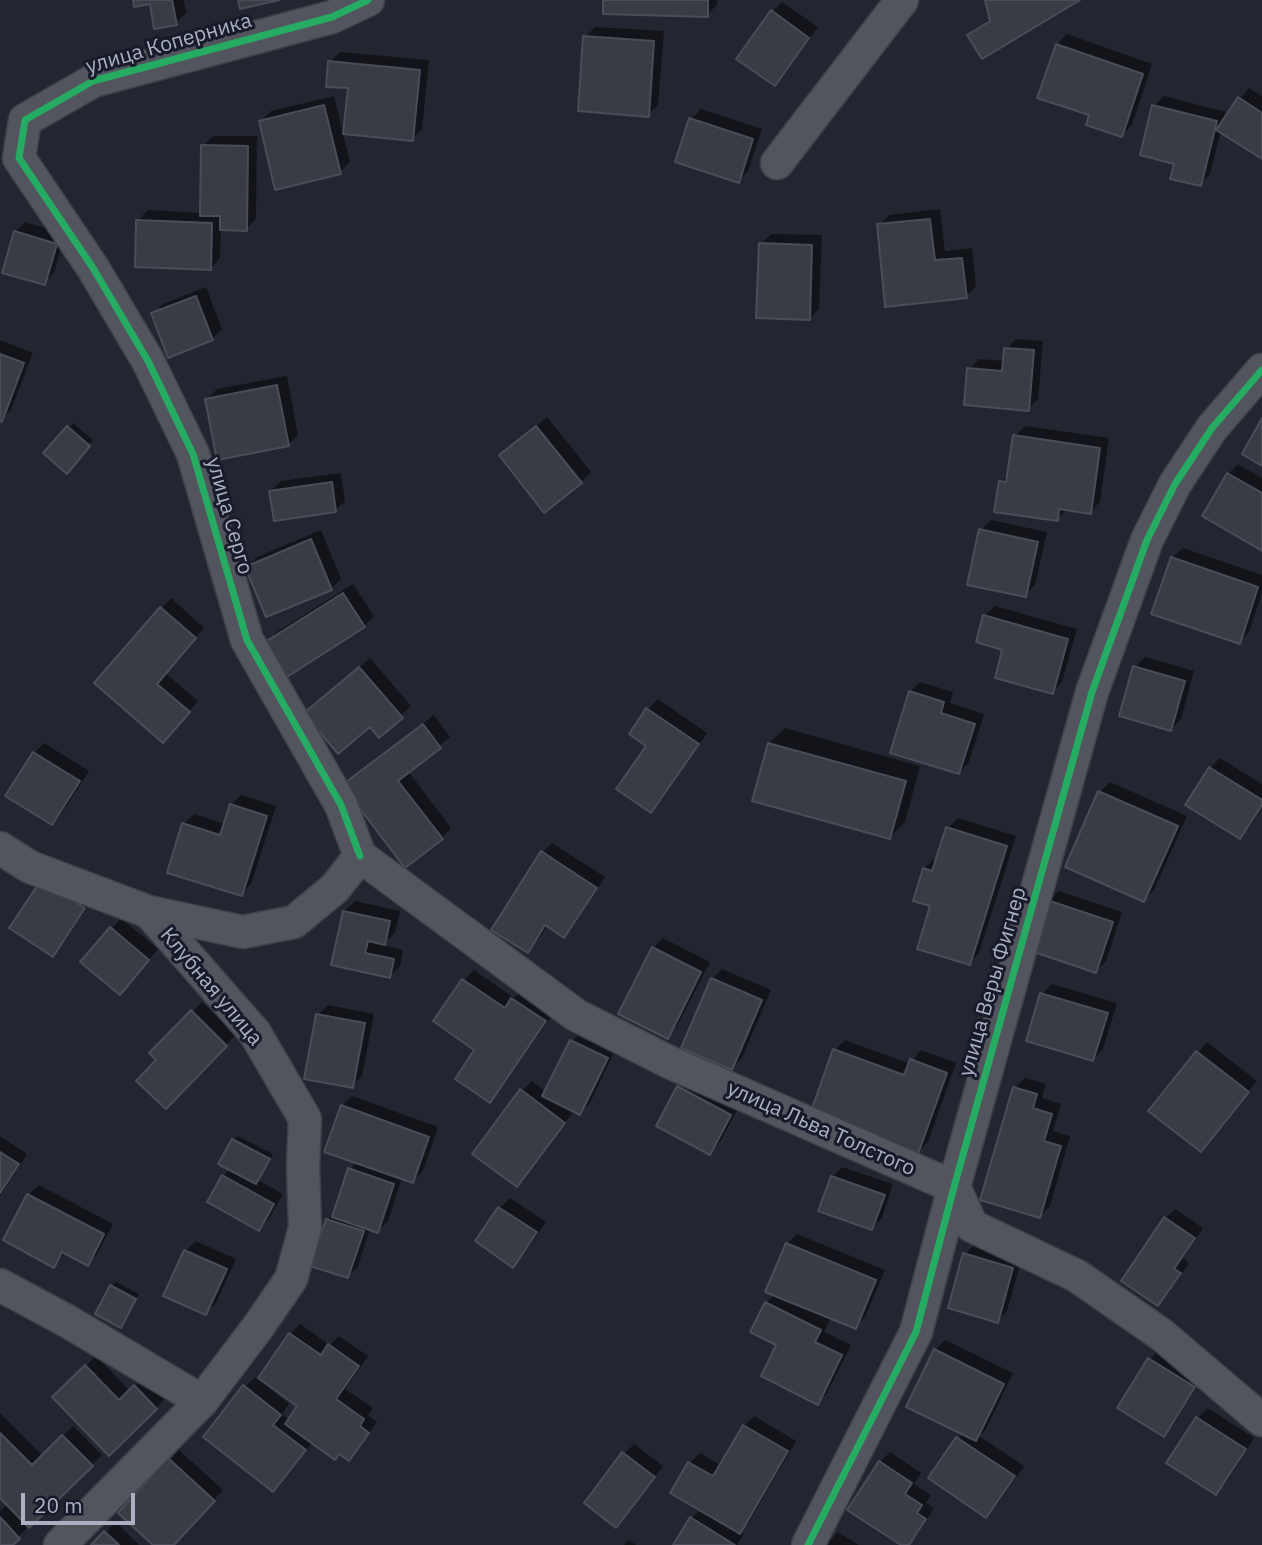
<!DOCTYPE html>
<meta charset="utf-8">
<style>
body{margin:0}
#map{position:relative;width:1262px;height:1545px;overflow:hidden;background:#232630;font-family:"IBM Plex Sans",sans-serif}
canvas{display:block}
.scale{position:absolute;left:21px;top:1493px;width:114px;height:32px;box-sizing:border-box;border:4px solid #abb0c3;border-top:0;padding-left:9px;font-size:21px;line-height:24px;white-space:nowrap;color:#abb0c3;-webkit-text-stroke:5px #171b2a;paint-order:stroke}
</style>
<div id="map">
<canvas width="1262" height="1545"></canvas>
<div class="scale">20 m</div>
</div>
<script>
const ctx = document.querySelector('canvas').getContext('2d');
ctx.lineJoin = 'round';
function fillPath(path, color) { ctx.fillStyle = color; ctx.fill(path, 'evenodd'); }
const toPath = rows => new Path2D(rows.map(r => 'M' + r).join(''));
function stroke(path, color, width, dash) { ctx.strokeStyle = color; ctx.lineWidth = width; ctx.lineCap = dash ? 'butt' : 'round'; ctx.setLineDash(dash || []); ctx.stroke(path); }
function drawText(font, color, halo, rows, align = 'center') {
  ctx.font = font + ' "IBM Plex Sans",sans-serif'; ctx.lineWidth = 6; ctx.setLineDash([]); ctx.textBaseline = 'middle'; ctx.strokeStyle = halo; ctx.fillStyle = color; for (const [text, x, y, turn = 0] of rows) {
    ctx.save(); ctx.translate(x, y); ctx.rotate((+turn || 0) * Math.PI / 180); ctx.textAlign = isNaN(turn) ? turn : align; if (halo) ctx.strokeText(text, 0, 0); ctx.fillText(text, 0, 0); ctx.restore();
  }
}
fillPath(toPath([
 [135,0,184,0,186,13,176,23,151,2],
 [605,0,718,0,717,5,707,15],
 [987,0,1077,0,969,35,991,18],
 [782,2,818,27,784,74,774,84,772,12],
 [595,27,664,31,658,105,648,115,585,37],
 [1067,34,1152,64,1132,125,1122,135,1092,114,1057,44],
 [340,52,429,60,422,129,412,139,350,87,330,62],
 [1249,88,1262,96,1262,157,1221,131,1210,174,1200,184,1177,162,1154,106,1164,96,1226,112,1223,120],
 [334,96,350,162,340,172,261,121,271,111],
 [701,109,762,129,748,171,738,181,691,119],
 [213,136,257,136,256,219,246,229,221,229,220,258,210,269,138,220,148,210,202,213,203,146],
 [940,209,945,251,972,248,976,286,966,297,879,225,889,215],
 [25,222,65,234,54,273,44,283,15,232],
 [771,234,822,235,819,309,809,319,761,244],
 [206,287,222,329,212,339,153,314,163,304],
 [1016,339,1043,341,1038,399,1028,409,969,369,979,359,1005,361,1006,349],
 [0,340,33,353,11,410,1,420],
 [287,376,298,435,288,445,207,399,217,389],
 [547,417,591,472,581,482,501,455],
 [73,423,93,440,71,467,46,453],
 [1025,426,1109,438,1100,502,1090,512,1068,508,1057,519,1001,482,1009,473,1015,436],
 [1238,464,1262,478,1262,549,1228,474],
 [341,473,345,501,335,511,271,491,281,481],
 [991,520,1047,532,1035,585,1025,595,981,530],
 [321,530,341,579,331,589,247,567,257,557],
 [1183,548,1262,575,1262,593,1249,632,1239,642,1172,558],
 [353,584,374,616,364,626,267,642,277,632],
 [171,598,204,628,165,673,198,701,173,731,96,683],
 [995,606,1077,629,1062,682,1052,692,1004,649,985,616],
 [1145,657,1194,671,1181,719,1171,729,1135,667],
 [370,658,411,706,379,735,370,725,317,704],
 [920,682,953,692,950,703,984,714,969,762,959,773,910,692],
 [658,699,707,733,661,801,651,811,648,709],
 [434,715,450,737,408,771,451,828,442,838,344,785],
 [785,728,920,766,905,822,890,837,769,743],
 [44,743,89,771,62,813,52,823,34,753],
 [1220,758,1262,784,1262,808,1250,827,1240,837,1210,768],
 [1110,782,1187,816,1154,890,1144,900,1100,792],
 [241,795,276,806,251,884,241,894,184,824,194,814,225,824,231,805],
 [958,818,1016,836,979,953,969,963,932,905,924,869,934,859,938,860,948,828],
 [552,843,605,877,574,925,564,935,548,925,537,941,527,951,542,853],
 [42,881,93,898,63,944,53,954],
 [1059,891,1122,912,1106,961,1096,971,1049,901],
 [355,901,400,911,395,933,382,945,403,950,400,966,390,976,333,963,345,911],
 [121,918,158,949,129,983,83,961],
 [663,938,710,962,677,1026,667,1036,653,948],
 [722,969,771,990,742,1058,732,1068,712,979],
 [474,970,514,998,523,989,555,1011,499,1091,490,1101,477,1049,435,1021,464,980],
 [1052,984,1117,1003,1103,1049,1093,1059,1042,994],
 [202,1002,236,1035,166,1107,159,1060,151,1053],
 [328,1005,374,1014,362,1076,352,1086,318,1015],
 [582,1031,616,1048,590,1103,580,1113,575,1110,516,1185,522,1091,532,1081,546,1092,572,1041],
 [845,1040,910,1064,921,1050,956,1063,928,1142,918,1152,835,1050],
 [1207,1042,1257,1081,1210,1140,1150,1111],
 [689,1077,740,1105,720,1142,710,1152,679,1087],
 [1025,1078,1046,1084,1042,1098,1061,1104,1053,1131,1070,1136,1050,1206,1040,1216,1015,1088],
 [352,1096,438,1127,423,1171,413,1181,402,1177,388,1221,378,1231,370,1228,358,1266,348,1276,313,1265,328,1219,335,1212,350,1169,357,1162,342,1106],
 [0,1136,27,1154,0,1196],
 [238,1136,273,1154,258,1180,283,1194,269,1219,259,1229,223,1176,231,1169,233,1140],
 [842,1167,893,1184,882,1218,872,1228,832,1177],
 [39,1185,113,1224,97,1254,87,1264,66,1252,54,1265,28,1195],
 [510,1198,546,1222,523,1255,513,1265,477,1241,500,1208],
 [1175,1209,1203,1228,1183,1258,1189,1263,1168,1294,1158,1304,1165,1219],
 [797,1234,885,1270,865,1317,855,1327,831,1317,824,1332,851,1345,827,1393,817,1403,778,1344,766,1303,775,1294,787,1244],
 [196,1241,236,1259,216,1303,206,1313,185,1251],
 [975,1244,1022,1258,1007,1311,997,1321,965,1254],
 [116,1282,139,1294,120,1325,111,1286],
 [300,1324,330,1345,339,1336,368,1356,345,1389,373,1408,368,1415,377,1422,349,1458,313,1442,273,1490,245,1387,255,1377,258,1380,290,1334],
 [263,1380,300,1405,289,1420,282,1414,289,1404,262,1382],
 [945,1340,1013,1373,986,1429,979,1436,1024,1466,996,1506,986,1516,931,1478,963,1433,935,1350],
 [1160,1349,1203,1376,1174,1424,1164,1434,1120,1407,1150,1359],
 [96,1356,130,1391,145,1376,166,1398,109,1454,54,1397],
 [1208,1408,1254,1438,1226,1483,1216,1493,1198,1418],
 [0,1413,43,1456,73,1426,102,1455,10,1545,0,1545,0,1511,8,1504,0,1496],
 [754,1416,796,1441,749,1522,740,1532,744,1534,737,1545,675,1545,692,1518,701,1509,690,1463,700,1453,722,1466,744,1426],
 [634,1444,663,1466,616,1526,624,1454],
 [179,1450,223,1490,173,1545,156,1545,170,1460],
 [890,1452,921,1473,914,1484,931,1495,926,1503,934,1508,916,1536,907,1545,904,1545,880,1462],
 [116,1522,139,1545,93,1545],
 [838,1532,859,1545,826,1545],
 [629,1540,636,1545,624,1545]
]), '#0007');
const building = toPath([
 [133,0,172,0,177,25,154,29,150,4,134,7,133,0],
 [238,0,279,0,240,9,238,0],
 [603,0,708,0,708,17,603,14,603,0],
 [985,0,1080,0,982,59,967,35,990,21,985,0],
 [771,10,809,38,775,86,736,59,771,10],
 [583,36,654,41,649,117,578,111,583,36],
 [1056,44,1143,74,1122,137,1086,125,1089,115,1037,98,1056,44],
 [328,61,420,70,413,141,343,134,348,88,326,87,328,61],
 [1238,97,1262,113,1262,159,1216,130,1238,97],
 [324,105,341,174,275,190,259,121,324,105],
 [1152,105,1217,121,1201,186,1170,179,1174,164,1140,155,1152,105],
 [689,118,753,139,739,183,675,162,689,118],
 [201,145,248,146,247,231,220,230,220,216,200,216,201,145],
 [930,219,935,260,962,258,967,298,885,307,877,224,930,219],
 [136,220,212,223,211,270,135,267,136,220],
 [14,231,57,244,45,285,2,273,14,231],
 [759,243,812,245,810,320,756,318,759,243],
 [196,296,213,340,168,358,151,313,196,296],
 [1004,348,1034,350,1029,411,964,405,967,368,1002,371,1004,348],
 [0,354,24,363,2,422,0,421,0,354],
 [277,385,289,446,217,460,205,399,277,385],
 [1262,418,1262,466,1242,454,1262,418],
 [67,426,90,446,67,474,43,453,67,426],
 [536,426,582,483,544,513,499,455,536,426],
 [1013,435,1100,448,1091,514,1059,509,1058,521,994,512,999,481,1006,482,1013,435],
 [1227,473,1262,493,1262,551,1202,516,1227,473],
 [332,482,336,512,274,521,269,491,332,482],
 [979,529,1038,542,1026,597,967,585,979,529],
 [311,539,332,590,266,617,245,567,311,539],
 [1171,557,1258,587,1240,644,1151,614,1171,557],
 [343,593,365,627,287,677,265,642,343,593],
 [160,607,196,638,157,684,190,712,163,743,94,683,160,607],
 [983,615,1068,639,1053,694,995,678,1002,650,976,642,983,615],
 [1133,666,1185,681,1171,731,1119,716,1133,666],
 [359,667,403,718,379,738,370,727,338,754,304,713,359,667],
 [909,691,944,702,941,713,975,724,959,774,890,753,909,691],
 [646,708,699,744,651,813,616,789,646,746,629,734,646,708],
 [423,724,441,748,398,781,443,839,405,868,342,785,423,724],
 [768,743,906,781,890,839,752,801,768,743],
 [33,752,80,781,52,825,5,796,33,752],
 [1209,767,1262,800,1262,805,1240,839,1185,805,1209,767],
 [1098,791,1178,826,1144,902,1065,867,1098,791],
 [230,804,267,816,242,896,167,873,182,823,220,835,230,804],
 [946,827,1007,846,970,965,917,949,930,906,913,901,923,868,932,871,946,827],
 [541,851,597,888,564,938,545,925,528,953,491,930,541,851],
 [41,880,85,908,53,957,9,928,41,880],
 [1047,900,1113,922,1096,973,1031,951,1047,900],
 [343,911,390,921,385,945,368,941,365,953,394,959,390,978,331,965,343,911],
 [110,927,149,960,120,995,80,962,110,927],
 [652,947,701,972,668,1039,618,1014,652,947],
 [711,978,762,1000,732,1070,681,1048,711,978],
 [462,979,505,1008,511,998,546,1021,490,1103,455,1079,474,1050,433,1021,462,979],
 [1040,993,1108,1013,1093,1061,1026,1041,1040,993],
 [191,1010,227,1046,166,1109,136,1081,156,1060,149,1053,191,1010],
 [316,1014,365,1023,353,1088,304,1079,316,1014],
 [570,1040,608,1058,580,1115,542,1096,570,1040],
 [833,1049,904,1075,910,1059,947,1073,918,1154,810,1114,833,1049],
 [1196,1051,1249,1092,1201,1152,1148,1111,1196,1051],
 [677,1086,731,1115,710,1155,656,1126,677,1086],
 [1013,1087,1037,1094,1033,1108,1052,1114,1044,1141,1061,1146,1040,1218,980,1200,1013,1087],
 [520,1089,565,1123,517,1187,472,1154,520,1089],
 [341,1105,429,1137,413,1183,324,1152,341,1105],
 [232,1139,270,1159,256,1184,218,1164,232,1139],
 [0,1152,19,1164,0,1193,0,1152],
 [348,1168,394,1184,378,1233,332,1217,348,1168],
 [222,1175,274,1204,259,1231,207,1202,222,1175],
 [831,1176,885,1195,872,1230,818,1211,831,1176],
 [27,1194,104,1234,88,1266,62,1252,54,1268,3,1240,27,1194],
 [498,1207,537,1232,513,1268,475,1241,498,1207],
 [1164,1217,1195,1238,1174,1269,1181,1273,1158,1306,1121,1281,1164,1217],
 [326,1219,364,1231,348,1278,310,1266,326,1219],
 [786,1243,876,1280,856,1329,765,1292,786,1243],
 [184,1250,227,1269,206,1315,163,1296,184,1250],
 [963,1253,1013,1268,998,1323,948,1308,963,1253],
 [110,1285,136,1299,121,1328,95,1314,110,1285],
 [765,1302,821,1330,815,1342,842,1355,818,1405,761,1376,776,1345,750,1332,765,1302],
 [289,1333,321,1355,328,1344,359,1366,336,1399,364,1419,360,1426,369,1433,349,1461,339,1454,335,1460,285,1424,297,1406,258,1378,289,1333],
 [934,1349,1004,1384,976,1441,906,1407,934,1349],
 [1148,1358,1195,1387,1164,1437,1117,1408,1148,1358],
 [85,1365,119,1400,134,1385,157,1409,109,1456,52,1397,85,1365],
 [243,1385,281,1415,273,1425,306,1450,273,1492,203,1437,243,1385],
 [1196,1417,1246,1449,1216,1495,1166,1463,1196,1417],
 [743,1425,788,1451,740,1534,670,1493,688,1462,713,1476,743,1425],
 [0,1433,32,1465,62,1435,93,1466,29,1528,0,1498,0,1433],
 [956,1437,1015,1476,986,1518,928,1478,956,1437],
 [622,1452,655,1477,616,1528,584,1503,622,1452],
 [168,1458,215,1501,174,1545,153,1545,118,1513,168,1458],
 [879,1461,912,1483,905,1494,922,1505,917,1513,926,1519,909,1545,901,1545,847,1510,879,1461],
 [0,1517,20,1539,13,1545,0,1545,0,1517],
 [690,1517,735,1545,673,1545,690,1517],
 [104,1531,119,1545,91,1545,104,1531]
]);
fillPath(building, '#393b45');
stroke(building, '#4a4d58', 2);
const street = toPath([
 [777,163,902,0],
 [0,848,30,867,149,912,243,932,294,922,335,888,360,856],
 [360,856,341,805,247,640,193,454,148,361,93,268,19,158,25,120,93,81,332,17,368,0],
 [360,856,576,1015,669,1062,954,1187,972,1226,1077,1276,1162,1335,1262,1420],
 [0,1285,67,1321,202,1401],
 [60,1545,202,1401,258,1327,291,1279,305,1228,303,1166,305,1119,255,1033,149,912],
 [808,1545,916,1332,954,1187,1092,692,1147,540,1175,484,1212,428,1262,370]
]);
stroke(street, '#3f4149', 35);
stroke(street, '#52555e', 32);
stroke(toPath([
 [360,856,341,805,247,640,193,454,148,361,93,268,19,158,25,120,93,81,332,17,368,0],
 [808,1545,916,1332,954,1187,1092,692,1147,540,1175,484,1212,428,1262,370]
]), '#26ab63', 7);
drawText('21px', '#abb0c3', '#171b2a', [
 ["улица Коперника",169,44,-16],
 ["улица Серго",229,516,74],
 ["улица Веры Фигнер",993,982,-74],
 ["Клубная улица",211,987,50],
 ["улица Льва Толстого",821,1129,24]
]);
</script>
